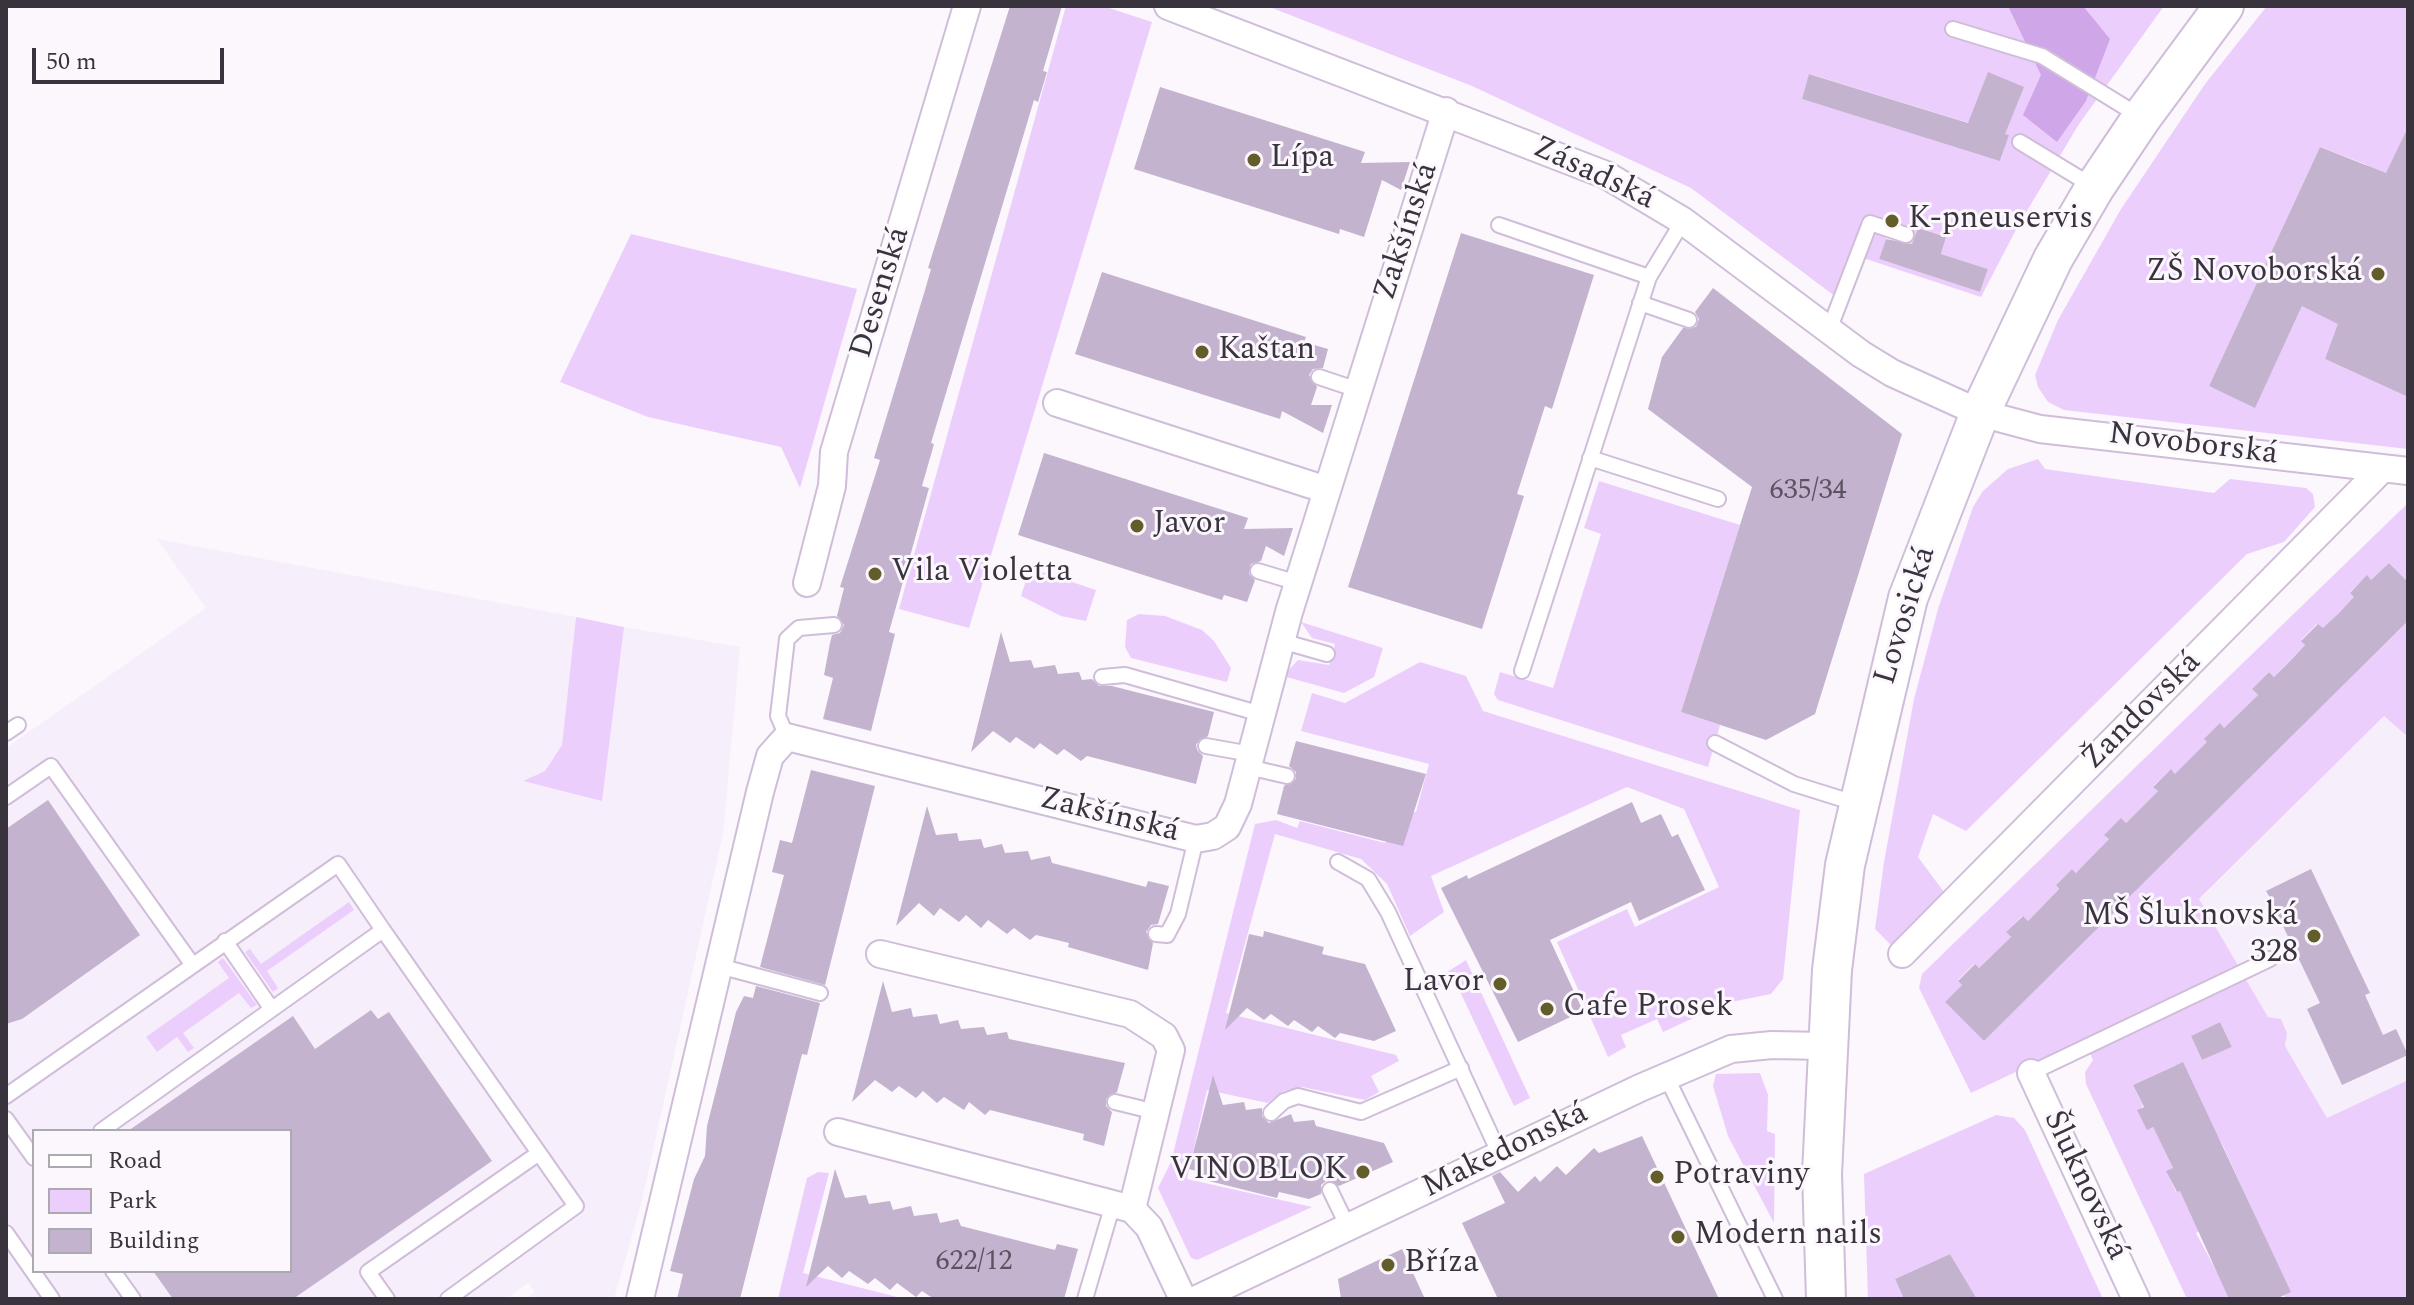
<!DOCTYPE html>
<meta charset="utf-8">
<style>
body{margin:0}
#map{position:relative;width:2414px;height:1305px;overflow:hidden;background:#fbf7fd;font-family:Spectral,serif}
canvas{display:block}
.frame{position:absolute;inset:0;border:8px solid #39333d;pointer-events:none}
.legend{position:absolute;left:32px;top:1129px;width:260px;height:144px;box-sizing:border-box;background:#fbf7fd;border:2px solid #ada9b0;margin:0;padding:10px 14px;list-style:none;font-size:24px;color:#39333d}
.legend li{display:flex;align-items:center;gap:16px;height:40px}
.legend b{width:40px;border:2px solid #ada9b0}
.scale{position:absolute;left:32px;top:48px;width:192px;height:36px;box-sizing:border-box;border:4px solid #39333d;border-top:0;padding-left:10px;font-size:24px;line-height:28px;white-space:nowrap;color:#39333d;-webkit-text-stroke:6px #fbf7fd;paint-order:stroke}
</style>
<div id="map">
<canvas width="2414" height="1305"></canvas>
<div class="frame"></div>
<ul class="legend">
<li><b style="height:10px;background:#fff"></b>Road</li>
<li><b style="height:22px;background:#eccefd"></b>Park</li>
<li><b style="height:22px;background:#c4b3ce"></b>Building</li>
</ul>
<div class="scale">50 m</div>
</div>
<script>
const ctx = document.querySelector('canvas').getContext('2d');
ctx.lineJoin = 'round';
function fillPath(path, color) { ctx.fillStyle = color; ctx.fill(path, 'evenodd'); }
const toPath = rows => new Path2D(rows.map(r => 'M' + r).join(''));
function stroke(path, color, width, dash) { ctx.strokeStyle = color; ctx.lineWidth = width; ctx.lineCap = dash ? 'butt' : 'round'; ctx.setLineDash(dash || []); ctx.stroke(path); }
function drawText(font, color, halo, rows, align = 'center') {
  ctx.font = font + ' Spectral,serif'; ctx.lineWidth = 6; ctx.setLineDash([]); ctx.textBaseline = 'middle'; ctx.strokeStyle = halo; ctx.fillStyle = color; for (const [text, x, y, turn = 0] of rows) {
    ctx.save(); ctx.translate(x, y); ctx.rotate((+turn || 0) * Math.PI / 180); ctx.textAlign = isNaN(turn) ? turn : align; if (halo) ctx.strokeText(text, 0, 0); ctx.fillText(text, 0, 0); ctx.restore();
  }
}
fillPath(toPath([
 [157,539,576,617,562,745,545,771,524,781,602,800,624,627,740,647,723,834,642,1200,614,1299,525,1299,535,1292,528,1283,506,1299,6,1299,6,748,206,608],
 [34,1131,290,1131,290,1271,34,1271],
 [2384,716,2408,737,2408,1080,2327,1118,2285,1046,2287,1033,2281,1019,2268,1017,2199,900]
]), '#f7eefc');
fillPath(toPath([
 [1066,6,1103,6,1152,22,969,628,899,609],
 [1267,6,2164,6,2079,124,2019,224,1981,297,1851,254,1836,297,1691,188,1472,86],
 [1810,74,2008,135,2001,160,1802,99],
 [1918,228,1946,237,1941,254,1988,269,1980,292,1879,259,1887,236,1912,244],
 [2267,6,2408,6,2408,127,2385,177,2365,164,2320,147,2209,386,2255,407,2322,263,2341,325,2325,359,2408,397,2408,449,2064,410,2048,402,2038,387,2035,375,2058,320,2121,209,2205,84],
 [631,234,857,289,800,488,781,447,648,417,560,382],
 [2038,459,2045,469,2214,493,2230,479,2306,488,2313,494,2315,507,2284,542,2247,554,1966,831,1933,814,1918,857,1944,892,1892,946,1875,929,1884,862,1914,699,1938,609,1973,507,1983,491,2008,469],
 [1599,481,1740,525,1681,712,1720,725,1708,767,1498,700,1494,694,1500,672,1553,688,1601,534,1584,528],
 [2408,503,2408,582,2389,563,2371,580,2367,576,2350,592,2355,597,2323,629,2317,624,2301,640,2305,645,2274,677,2269,672,2252,689,2258,695,2224,728,2220,724,2205,739,2208,743,2176,774,2170,770,2153,786,2158,791,2126,823,2121,819,2105,834,2109,839,2077,873,2072,869,2056,885,2059,889,2028,921,2022,916,2006,932,2011,937,1979,968,1974,964,1958,980,1962,985,1945,1002,1984,1041,2408,621,2408,737,2384,716,2199,899,2239,967,1971,1093,1919,988,1922,974],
 [1030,568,1096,590,1086,621,1061,616,1021,596],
 [1139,614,1165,616,1202,630,1214,641,1231,668,1227,682,1131,658,1125,647,1127,620],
 [576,617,624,627,602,801,523,781,545,771,562,745],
 [1301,622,1383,648,1374,677,1344,693,1283,676,1298,660,1329,665,1335,644,1312,638],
 [1420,662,1466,676,1483,711,1800,810,1783,979,1771,994,1726,1003,1663,1032,1657,1019,1621,1035,1626,1047,1608,1057,1557,942,1627,909,1635,927,1719,887,1684,809,1627,787,1431,876,1444,912,1410,936,1387,884,1361,859,1275,834,1226,1013,1396,1055,1399,1061,1371,1076,1379,1092,1365,1100,1302,1087,1283,1091,1268,1103,1207,1090,1187,1179,1312,1207,1197,1260,1191,1258,1158,1188,1171,1162,1255,824,1276,820,1297,828,1300,821,1385,843,1411,812,1416,812,1429,764,1301,731,1312,693,1345,703],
 [349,902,354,910,267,971,278,988,273,992,245,952,250,949,261,964],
 [223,958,257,1005,251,1008,239,993,183,1033,194,1048,188,1052,177,1037,157,1052,146,1037,229,978,218,962],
 [1466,960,1530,1098,1514,1106,1455,981,1437,989,1433,981],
 [2245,978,2268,1017,2281,1019,2287,1033,2285,1046,2327,1118,2408,1080,2408,1299,2286,1299,2284,1295,2290,1292,2223,1146,2176,1065,2133,1085,2143,1106,2138,1111,2147,1129,2153,1127,2173,1168,2167,1172,2176,1192,2183,1189,2199,1231,2196,1233,2218,1274,2222,1272,2228,1296,2227,1299,2187,1299,2086,1084,2085,1072,2093,1060,2090,1053],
 [2220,1022,2232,1047,2202,1060,2191,1036],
 [1760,1073,1768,1095,1767,1131,1775,1134,1774,1223,1728,1136,1713,1086,1716,1074],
 [1996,1115,2014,1118,2025,1130,2103,1299,1977,1299,1950,1254,1895,1279,1904,1299,1868,1299,1864,1174],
 [818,1172,829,1173,803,1273,905,1299,778,1299,807,1178]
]), '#eccefd');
fillPath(toPath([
 [2008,6,2083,6,2110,39,2086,101,2057,142,2023,115,2041,75]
]), '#cfa6e7');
fillPath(toPath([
 [1010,6,1062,6,1043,71,1047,72,1038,102,1034,100,931,443,934,444,922,486,929,488,889,632,895,634,871,731,823,719,833,678,824,675,830,643,832,635,840,633,844,625,837,616,844,588,840,587,880,460,874,458,925,290,931,269,928,268],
 [1988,72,2024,87,2005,134,2009,135,2000,161,1802,99,1809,74,1968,123],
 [1160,87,1365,152,1361,163,1410,162,1401,190,1382,180,1364,237,1340,229,1339,234,1134,169],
 [2408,127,2408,397,2325,359,2338,324,2302,306,2255,408,2209,386,2320,147,2386,173],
 [1918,228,1946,237,1941,254,1988,269,1980,292,1879,259,1886,239,1912,244],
 [1461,233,1594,275,1552,409,1545,406,1517,494,1524,496,1482,629,1348,587],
 [1102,272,1306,337,1304,342,1328,349,1323,368,1313,369,1309,375,1317,387,1311,405,1332,405,1323,433,1282,411,1280,419,1075,354],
 [1713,288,1902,434,1815,714,1766,740,1681,712,1752,487,1648,409,1662,357,1683,328,1696,327,1699,319,1695,312],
 [1044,453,1248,518,1244,529,1293,528,1284,556,1266,546,1261,561,1251,564,1249,574,1255,580,1247,602,1224,595,1222,600,1018,535],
 [2389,563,2408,582,2408,621,1984,1041,1945,1002,1962,985,1958,981,1975,964,1979,968,2011,937,2006,932,2023,916,2028,921,2059,889,2056,885,2072,869,2076,873,2109,839,2104,835,2121,818,2126,823,2158,791,2153,787,2171,769,2175,774,2207,742,2204,739,2220,723,2224,728,2258,695,2252,689,2269,672,2274,677,2290,661,2305,645,2301,641,2318,624,2323,628,2339,613,2354,597,2350,593,2367,575,2371,580],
 [1001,632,1010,662,1031,660,1034,668,1055,665,1058,674,1079,672,1082,680,1092,679,1099,686,1112,686,1214,712,1208,736,1196,744,1197,750,1203,756,1196,784,1087,756,1081,761,1064,749,1057,755,1040,743,1034,749,1016,737,1010,743,993,731,971,752],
 [1296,741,1426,774,1403,846,1277,814,1284,786,1296,779,1296,772,1289,766],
 [811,770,875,786,825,985,760,967,784,875,772,872,780,840,792,843],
 [48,800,140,935,22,1019,6,1024,6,829],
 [1632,802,1641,823,1661,814,1672,837,1678,834,1705,890,1639,921,1631,902,1550,940,1583,1011,1518,1042,1441,888,1467,875,1468,879],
 [927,806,936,835,957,833,959,841,981,839,984,848,1002,844,1005,853,1028,851,1031,860,1050,856,1052,863,1100,875,1146,887,1148,881,1169,886,1158,924,1151,925,1146,932,1153,943,1148,970,1068,947,1069,943,1036,935,1030,940,1014,928,1007,934,988,920,981,928,966,915,959,922,940,908,934,916,919,903,896,926],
 [2311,869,2370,993,2365,995,2383,1035,2396,1029,2408,1055,2342,1085,2307,1009,2320,1003,2281,922,2277,924,2268,905,2273,903,2266,891],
 [1264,931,1324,947,1322,954,1365,964,1396,1031,1374,1041,1340,1033,1335,1038,1318,1026,1312,1032,1294,1020,1288,1026,1271,1014,1264,1020,1247,1008,1225,1030,1249,934,1263,937],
 [883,981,892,1012,911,1008,913,1017,937,1014,940,1024,958,1020,961,1029,984,1027,987,1035,1007,1032,1009,1039,1125,1063,1117,1092,1106,1099,1106,1106,1112,1112,1104,1146,1083,1140,1084,1134,990,1110,985,1115,969,1102,964,1110,944,1097,937,1103,923,1091,916,1098,899,1086,892,1092,875,1080,852,1102],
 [756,986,820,1003,807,1055,802,1054,740,1299,677,1299,683,1274,670,1271,694,1179,705,1156,707,1126,736,1012,744,996,753,998],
 [371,1010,378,1019,389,1012,492,1161,293,1299,173,1299,153,1271,290,1271,290,1131,128,1131,293,1016,315,1049],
 [2220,1022,2232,1047,2202,1060,2191,1036],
 [2183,1062,2291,1292,2276,1299,2229,1299,2180,1191,2177,1192,2166,1171,2173,1168,2153,1127,2147,1130,2137,1110,2144,1107,2133,1085],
 [1213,1075,1223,1105,1244,1102,1246,1110,1262,1108,1262,1116,1269,1123,1291,1114,1294,1122,1314,1120,1316,1126,1384,1143,1393,1162,1339,1186,1326,1181,1321,1185,1321,1194,1309,1199,1279,1192,1277,1198,1201,1179,1203,1173,1189,1169],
 [1642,1136,1719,1299,1498,1299,1462,1223,1505,1203,1492,1176,1500,1172,1518,1192,1535,1176,1540,1182,1557,1166,1566,1175,1594,1148,1599,1153],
 [835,1169,845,1198,866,1195,869,1204,890,1201,893,1210,911,1206,914,1216,937,1213,940,1223,958,1219,961,1226,1055,1250,1057,1244,1078,1249,1064,1299,934,1299,922,1291,916,1297,897,1283,890,1290,875,1278,868,1284,849,1271,842,1278,828,1266,806,1287],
 [1402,1249,1425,1299,1341,1299,1338,1279],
 [1950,1254,1977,1299,1904,1299,1895,1279]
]), '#c4b3ce');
const lane = toPath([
 [1953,29,2042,56,2141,117],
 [2020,142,2094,187],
 [1499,225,1649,277],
 [1640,303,1689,320],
 [1829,330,1870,223,1906,235],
 [1319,377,1358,390],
 [1590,458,1718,499],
 [1258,571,1298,583],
 [1281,641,1327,654],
 [1522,671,1649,277,1683,221],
 [1102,677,1125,675,1261,714],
 [6,733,18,725],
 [787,737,778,716,787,639,799,628,834,625],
 [1715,743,1794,784,1858,804],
 [1206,746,1251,754],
 [1248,767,1287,776],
 [6,797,51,766,192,964],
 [1338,862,1368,879,1388,912,1500,1155],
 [383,930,576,1206,448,1299],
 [1156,934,1167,935,1178,914,1196,839],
 [225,941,271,1008],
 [719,966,820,993],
 [2031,1073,2270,959],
 [1666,1076,1775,1299],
 [6,1096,338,864,383,930,101,1131],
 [1115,1102,1156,1112],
 [1271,1113,1284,1101,1298,1096,1361,1112,1461,1068],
 [6,1119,34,1158],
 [1330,1190,1348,1227],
 [6,1233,52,1299],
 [113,1271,133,1299],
 [387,1299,368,1272,539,1153],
 [1085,1299,1113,1204]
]);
const street = toPath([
 [1168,6,1606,175,1683,221,1861,354,1892,373,1980,413,2040,429,2408,471],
 [1057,403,1327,490],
 [807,583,832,486,834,452,967,6],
 [880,954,1130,1014,1164,1036,1171,1050,1132,1209,1149,1227,1183,1299],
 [1902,954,2383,468],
 [2031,1073,2136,1299],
 [838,1132,1132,1209],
 [640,1299,760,792,770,756,787,737,1196,839,1213,836,1227,827,1238,804,1289,612,1446,111],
 [1197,1299,1640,1088,1731,1049,1772,1045,1826,1046]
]);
const secondary = toPath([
 [1826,1299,1822,1174,1832,970,1845,865,1908,598,1980,413,2053,259,2095,187,2142,117,2224,6]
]);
stroke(lane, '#cfbdd9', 18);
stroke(street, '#cfbdd9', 30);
stroke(secondary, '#cfbdd9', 42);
stroke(lane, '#fff', 14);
stroke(street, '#fff', 26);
stroke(secondary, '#fff', 38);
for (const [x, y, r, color] of [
 [1254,160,8,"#625d29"],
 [1892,221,8,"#625d29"],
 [2378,274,8,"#625d29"],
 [1202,352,8,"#625d29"],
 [1137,526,8,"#625d29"],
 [875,574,8,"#625d29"],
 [2314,936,8,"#625d29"],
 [1500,984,8,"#625d29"],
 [1547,1009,8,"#625d29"],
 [1363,1172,8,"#625d29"],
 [1657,1177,8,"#625d29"],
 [1678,1237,8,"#625d29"],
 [1388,1265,8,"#625d29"]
]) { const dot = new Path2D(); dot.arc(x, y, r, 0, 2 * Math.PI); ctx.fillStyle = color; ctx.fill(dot); stroke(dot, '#fbf7fd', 3); }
drawText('28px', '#5c5361', null, [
 ["635/34",1808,493],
 ["622/12",974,1264]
]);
drawText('32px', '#39333d', '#fbf7fd', [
 ["Lípa",1270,160],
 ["K-pneuservis",1908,221],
 ["ZŠ Novoborská",2362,274,"right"],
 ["Kaštan",1218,352],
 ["Javor",1153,526],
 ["Vila Violetta",891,574],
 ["MŠ Šluknovská",2298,918,"right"],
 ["328",2298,955,"right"],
 ["Lavor",1484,984,"right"],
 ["Cafe Prosek",1563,1009],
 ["VINOBLOK",1347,1172,"right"],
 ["Potraviny",1673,1177],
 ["Modern nails",1694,1237],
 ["Bříza",1404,1265]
], 'left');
drawText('32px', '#39333d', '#fbf7fd', [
 ["Zásadská",1593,175,25],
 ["Zakšínská",1408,232,-72],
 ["Desenská",882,293,-73],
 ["Novoborská",2193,446,7],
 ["Lovosická",1907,616,-73],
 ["Žandovská",2143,712,-45],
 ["Zakšínská",1109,817,14],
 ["Makedonská",1506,1152,-26],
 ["Šluknovská",2084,1186,65]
]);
</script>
